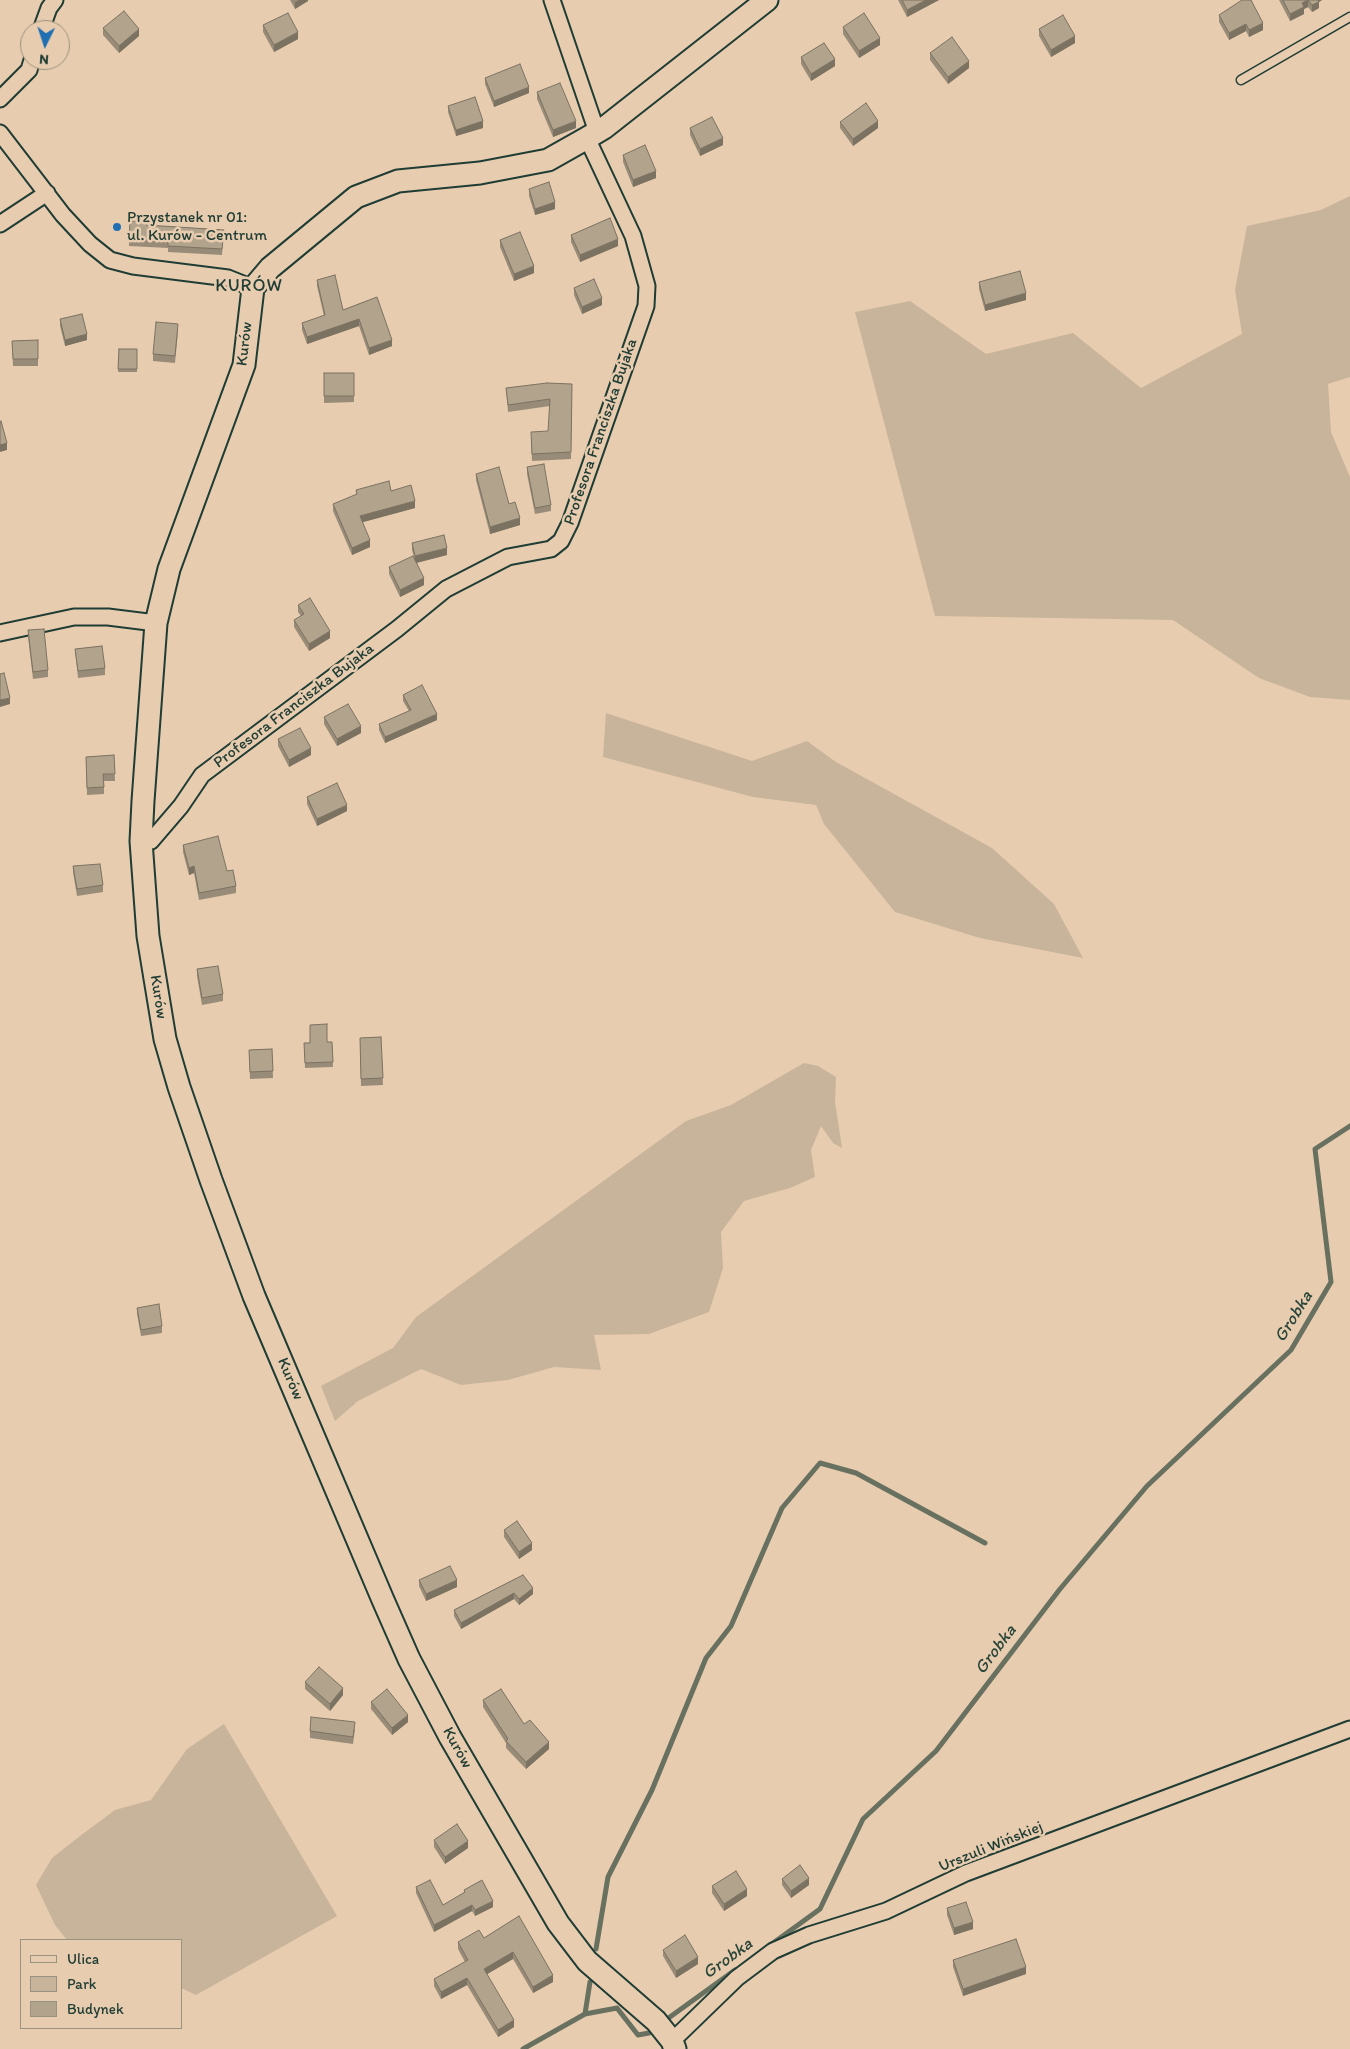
<!DOCTYPE html>
<meta charset="utf-8">
<style>
body{margin:0}
#map{position:relative;width:1350px;height:2049px;overflow:hidden;background:#e8ccaf;font-family:Itim,sans-serif}
canvas{display:block}
.legend{position:absolute;left:20px;top:1939px;width:162px;height:90px;box-sizing:border-box;background:#e8ccaf;border:1px solid #98937e;margin:0;padding:6px 9px;list-style:none;font-size:15px;color:#1f3d34}
.legend li{display:flex;align-items:center;gap:10px;height:25px}
.legend b{width:25px;border:1px solid #98937e}
.north{position:absolute;left:20px;top:20px;width:50px;height:50px;box-sizing:border-box;background:#e8ccaf;border:1px solid #98937e;border-radius:50%;rotate:184deg;font-size:14px;font-weight:700;line-height:20px;text-align:center;color:#1f3d34}
.north::after{content:'';display:block;margin:auto;width:18px;height:22px;background:#1f6fb2;clip-path:polygon(50% 0,100% 100%,50% 72%,0 100%)}
</style>
<div id="map">
<canvas width="1350" height="2049"></canvas>
<ul class="legend">
<li><b style="height:6px;background:#e8ccaf"></b>Ulica</li>
<li><b style="height:14px;background:#c7b49a"></b>Park</li>
<li><b style="height:14px;background:#b1a38c"></b>Budynek</li>
</ul>
<div class="north">N</div>
</div>
<script>
const ctx = document.querySelector('canvas').getContext('2d');
ctx.lineJoin = 'round';
function fillPath(path, color) { ctx.fillStyle = color; ctx.fill(path, 'evenodd'); }
const toPath = rows => new Path2D(rows.map(r => 'M' + r).join(''));
function stroke(path, color, width, dash) { ctx.strokeStyle = color; ctx.lineWidth = width; ctx.lineCap = dash ? 'butt' : 'round'; ctx.setLineDash(dash || []); ctx.stroke(path); }
function drawText(font, color, halo, rows, align = 'center') {
  ctx.font = font + ' Itim,sans-serif'; ctx.lineWidth = 5; ctx.setLineDash([]); ctx.textBaseline = 'middle'; ctx.strokeStyle = halo; ctx.fillStyle = color; for (const [text, x, y, turn = 0] of rows) {
    ctx.save(); ctx.translate(x, y); ctx.rotate((+turn || 0) * Math.PI / 180); ctx.textAlign = isNaN(turn) ? turn : align; if (halo) ctx.strokeText(text, 0, 0); ctx.fillText(text, 0, 0); ctx.restore();
  }
}
fillPath(toPath([
 [1350,196,1350,377,1328,384,1331,432,1350,477,1350,700,1310,697,1259,678,1173,620,935,616,855,312,910,301,986,354,1073,333,1141,388,1242,334,1235,290,1247,226,1321,210],
 [606,713,752,761,807,741,836,762,992,848,1054,904,1083,958,980,938,895,912,824,824,816,805,753,797,603,757],
 [804,1063,818,1066,836,1077,835,1102,842,1148,833,1143,821,1126,811,1150,815,1177,790,1188,744,1201,721,1232,723,1268,709,1312,649,1334,594,1335,601,1370,554,1367,508,1380,461,1385,421,1369,358,1401,335,1421,321,1386,393,1348,416,1317,686,1121,731,1105],
 [224,1724,337,1916,196,1995,181,1988,181,1940,67,1940,55,1925,36,1885,52,1858,80,1836,115,1810,151,1800,187,1749]
]), '#c7b49a');
stroke(toPath([
 [769,1946,820,1909,863,1819,936,1751,1060,1589,1147,1486,1291,1350,1331,1282,1315,1149,1350,1126],
 [596,1949,608,1877,652,1790,706,1658,731,1626,782,1508,820,1463,856,1473,985,1543],
 [585,2014,590,1982],
 [663,2022,735,1970],
 [523,2049,585,2014,617,2008,638,2035,649,2033,654,2029]
]), '#687160', 5);
const lane = toPath([
 [1241,80,1350,17]
]);
const street = toPath([
 [552,0,597,132],
 [41,30,49,8,55,0],
 [0,99,29,70,32,60],
 [0,133,63,215,90,244,110,260,133,266,228,278,253,288],
 [0,224,47,193],
 [0,633,74,617,108,617,156,623],
 [141,841,151,841,181,806,202,775,397,629,446,589,508,557,551,549,561,541,570,523,646,306,647,286,633,236,587,138],
 [672,2041,737,1978,773,1951,809,1935,886,1911,966,1873,1350,1729]
]);
const secondary = toPath([
 [675,2049,672,2041,656,2021,587,1961,558,1923,450,1737,409,1659,383,1600,254,1296,211,1180,179,1087,165,1039,148,936,141,841,143,801,156,623,169,569,244,365,253,288,270,268,356,197,398,181,480,173,548,160,587,138,604,128,767,0]
]);
stroke(lane, '#1f3d34', 11);
stroke(street, '#1f3d34', 19);
stroke(secondary, '#1f3d34', 25);
stroke(lane, '#e8ccaf', 8);
stroke(street, '#e8ccaf', 15);
stroke(secondary, '#e8ccaf', 21);
fillPath(toPath([
 [290,0,308,0,308,1,295,9],
 [898,0,939,0,907,17],
 [1279,0,1322,0,1319,2,1319,8,1312,12,1308,7,1304,9,1304,14,1290,21],
 [1219,15,1263,30,1249,37,1246,31,1229,40,1219,22],
 [263,25,298,39,274,52,263,32],
 [843,27,880,45,859,58,843,34],
 [103,28,139,36,119,53,103,35],
 [1039,29,1075,43,1051,57,1039,36],
 [930,53,969,68,948,84,930,60],
 [801,57,835,66,811,81,801,64],
 [485,78,529,93,494,107,485,84],
 [537,92,576,128,553,137,537,99],
 [448,106,483,128,456,136,448,112],
 [840,122,878,128,853,146,840,128],
 [690,128,723,145,700,156,690,135],
 [623,155,656,178,633,187,623,162],
 [529,189,555,209,535,215,529,196],
 [146,225,224,230,222,255,168,252,168,248,129,246,129,240],
 [571,235,618,246,580,262,571,242],
 [500,240,534,273,514,281,500,247],
 [317,280,343,310,377,297,392,346,369,355,359,326,307,344,302,330,302,323,324,316,317,286],
 [979,282,1026,300,985,311,979,289],
 [574,288,602,305,582,314,574,295],
 [60,319,87,340,65,346,60,326],
 [178,331,175,363,153,361,153,354],
 [38,340,38,366,13,366,12,341],
 [119,349,137,349,137,372,118,372],
 [324,373,354,373,354,402,324,403],
 [572,384,571,459,532,461,531,439,548,431,550,406,508,412,506,388],
 [527,467,551,505,551,511,535,514,527,474],
 [476,474,509,504,520,525,490,534,476,480],
 [356,490,391,491,415,508,362,522,370,547,352,555,333,511,333,504,356,495],
 [412,543,447,555,417,563,424,585,400,597,389,574,389,567,414,557,412,550],
 [298,605,330,638,309,651,294,627,294,620,301,616,298,612],
 [28,630,48,670,48,677,33,679,28,637],
 [75,649,105,668,105,675,78,678],
 [403,695,437,720,385,743,379,730,379,724,409,711,403,701],
 [324,717,361,733,337,746,324,724],
 [278,739,311,755,289,767,278,746],
 [114,755,115,781,104,781,104,794,87,795,86,757],
 [307,797,347,811,317,826,307,804],
 [183,845,227,871,236,886,236,893,199,900,194,873,189,875,183,852],
 [73,866,103,885,103,892,77,896,73,872],
 [197,969,223,994,223,1001,202,1005,197,976],
 [381,1037,383,1085,361,1086,360,1038],
 [327,1042,332,1042,333,1067,305,1068,304,1043],
 [272,1049,273,1078,250,1079,249,1050],
 [137,1308,162,1326,162,1333,141,1336,137,1314],
 [504,1530,532,1550,519,1559,504,1537],
 [523,1575,533,1594,519,1605,514,1599,461,1629,454,1616,454,1610],
 [419,1580,457,1587,426,1601,419,1586],
 [305,1682,343,1695,330,1711,305,1689],
 [483,1700,549,1749,526,1769,506,1748,506,1743,483,1707],
 [371,1702,408,1722,392,1735,371,1709],
 [355,1729,353,1744,310,1738,310,1731],
 [434,1840,468,1848,445,1864,434,1847],
 [782,1879,809,1885,791,1898,782,1885],
 [712,1886,747,1896,724,1911,712,1893],
 [416,1887,443,1905,464,1893,464,1890,493,1907,475,1916,472,1911,434,1932,416,1893],
 [947,1908,973,1929,954,1935,947,1915],
 [519,1916,553,1982,533,1993,513,1959,487,1974,514,2027,498,2037,467,1985,441,1999,434,1986,434,1979,465,1962,458,1949,458,1942,484,1938],
 [663,1950,698,1964,676,1978,663,1956],
 [953,1960,1026,1974,963,1996,953,1967]
]), '#988c78');
fillPath(toPath([
 [299,0,308,0,308,1,295,9,295,2],
 [926,0,939,0,907,17,907,10],
 [1308,0,1308,7,1304,9,1304,14,1290,21,1290,14,1302,3],
 [1316,0,1322,0,1319,2,1319,8,1312,12,1312,5],
 [1263,23,1263,30,1249,37,1249,30],
 [1246,24,1246,31,1229,40,1229,33],
 [139,29,139,36,119,53,119,46],
 [298,32,298,39,274,52,274,45],
 [1075,36,1075,43,1051,57,1051,50],
 [880,38,880,45,859,58,859,51],
 [835,59,835,66,811,81,811,74],
 [969,61,969,68,948,84,948,77],
 [529,87,529,93,494,107,494,101],
 [483,121,483,128,456,136,456,130],
 [576,121,576,128,553,137,553,130],
 [878,121,878,128,853,146,853,139],
 [723,138,723,145,700,156,700,149],
 [656,171,656,178,633,187,633,180],
 [555,202,555,209,535,215,535,209],
 [618,239,618,246,580,262,580,255],
 [534,266,534,273,514,281,514,274],
 [1026,293,1026,300,985,311,985,305],
 [602,298,602,305,582,314,582,307],
 [359,319,359,326,307,344,307,337],
 [87,334,87,340,65,346,65,340],
 [392,340,392,346,369,355,369,348],
 [7,443,7,450,0,452,0,445],
 [415,501,415,508,360,523,360,516],
 [520,518,520,525,490,534,490,527],
 [370,540,370,547,352,555,352,548],
 [447,548,447,555,415,563,415,556],
 [424,578,424,585,400,597,400,590],
 [330,631,330,638,309,651,309,644],
 [10,698,10,704,0,707,0,700],
 [437,714,437,720,385,743,385,737],
 [361,726,361,733,337,746,337,739],
 [311,748,311,755,289,767,289,760],
 [347,805,347,811,317,826,317,819],
 [194,866,194,873,189,875,189,868],
 [532,1543,532,1550,519,1559,519,1552],
 [457,1580,457,1587,426,1601,426,1594],
 [533,1588,533,1594,519,1605,519,1599],
 [514,1593,514,1599,461,1629,461,1623],
 [343,1688,343,1695,330,1711,330,1704],
 [408,1715,408,1722,392,1735,392,1728],
 [549,1742,549,1749,526,1769,526,1762],
 [468,1841,468,1848,445,1864,445,1857],
 [809,1878,809,1885,791,1898,791,1891],
 [747,1889,747,1896,724,1911,724,1904],
 [493,1901,493,1907,475,1916,475,1910],
 [472,1905,472,1911,434,1932,434,1925],
 [973,1922,973,1929,954,1935,954,1928],
 [513,1952,513,1959,484,1976,484,1969],
 [698,1957,698,1964,676,1978,676,1971],
 [1026,1967,1026,1974,963,1996,963,1989],
 [553,1975,553,1982,533,1993,533,1987],
 [467,1978,467,1985,441,1999,441,1992],
 [514,2020,514,2027,498,2037,498,2030]
]), '#7c7262');
const building = toPath([
 [902,0,926,0,907,10,902,0],
 [1242,0,1251,0,1263,23,1249,30,1246,24,1229,33,1219,15,1242,0],
 [1283,0,1308,0,1302,3,1304,7,1290,14,1283,0],
 [1308,0,1318,0,1319,2,1312,5,1308,0],
 [124,11,139,29,119,46,103,28,124,11],
 [288,13,298,32,274,45,263,25,288,13],
 [864,13,880,38,859,51,843,27,864,13],
 [1063,15,1075,36,1051,50,1039,29,1063,15],
 [952,37,969,61,948,77,930,53,952,37],
 [824,43,835,59,811,74,801,57,824,43],
 [520,64,529,87,494,101,485,78,520,64],
 [560,83,576,121,553,130,537,92,560,83],
 [475,97,483,121,456,130,448,106,475,97],
 [866,103,878,121,853,139,840,122,866,103],
 [712,117,723,138,700,149,690,128,712,117],
 [645,145,656,171,633,180,623,155,645,145],
 [549,182,555,202,535,209,529,189,549,182],
 [610,218,618,239,580,255,571,235,610,218],
 [130,221,146,222,146,225,224,230,222,249,168,246,168,242,129,240,130,221],
 [520,232,534,266,514,274,500,240,520,232],
 [1020,271,1026,293,985,305,979,282,1020,271],
 [335,275,343,310,377,297,392,340,369,348,359,319,307,337,302,323,325,315,317,280,335,275],
 [594,279,602,298,582,307,574,288,594,279],
 [82,314,87,334,65,340,60,319,82,314],
 [156,322,178,324,175,356,153,354,156,322],
 [38,340,38,359,13,359,12,341,38,340],
 [119,349,137,349,137,369,118,369,119,349],
 [324,373,354,373,354,396,324,396,324,373],
 [547,383,572,384,571,452,532,454,531,432,548,431,550,399,508,405,506,388,547,383],
 [1,421,7,443,0,445,0,422,1,421],
 [544,464,551,505,535,508,527,467,544,464],
 [499,467,509,504,515,502,520,518,490,527,476,474,499,467],
 [389,481,391,491,411,485,415,501,360,516,370,540,352,548,333,504,357,494,356,490,389,481],
 [444,535,447,548,415,556,412,543,444,535],
 [413,556,424,578,400,590,389,567,413,556],
 [310,598,330,631,309,644,294,620,304,614,298,605,310,598],
 [44,629,48,670,33,672,28,630,44,629],
 [102,646,105,668,78,671,75,649,102,646],
 [4,673,10,698,0,700,0,674,4,673],
 [422,685,437,714,385,737,379,724,411,710,403,695,422,685],
 [348,704,361,726,337,739,324,717,348,704],
 [300,728,311,748,289,760,278,739,300,728],
 [114,755,115,774,103,774,104,787,87,788,86,757,114,755],
 [337,783,347,805,317,819,307,797,337,783],
 [218,836,227,871,233,870,236,886,199,893,194,866,189,868,183,845,218,836],
 [100,864,103,885,77,889,73,866,100,864],
 [218,966,223,994,202,998,197,969,218,966],
 [327,1024,327,1042,332,1042,333,1062,305,1063,304,1043,310,1043,310,1025,327,1024],
 [381,1037,383,1078,361,1079,360,1038,381,1037],
 [272,1049,273,1071,250,1072,249,1050,272,1049],
 [159,1304,162,1326,141,1330,137,1308,159,1304],
 [517,1521,532,1543,519,1552,504,1530,517,1521],
 [450,1566,457,1580,426,1594,419,1580,450,1566],
 [523,1575,533,1588,519,1599,514,1593,461,1623,454,1610,523,1575],
 [319,1667,343,1688,330,1704,305,1682,319,1667],
 [387,1689,408,1715,392,1728,371,1702,387,1689],
 [501,1689,524,1724,530,1720,549,1742,526,1762,506,1741,508,1739,483,1700,501,1689],
 [311,1717,355,1722,353,1737,310,1731,311,1717],
 [457,1824,468,1841,445,1857,434,1840,457,1824],
 [800,1865,809,1878,791,1891,782,1879,800,1865],
 [736,1871,747,1889,724,1904,712,1886,736,1871],
 [430,1880,443,1905,465,1892,464,1890,482,1880,493,1901,475,1910,472,1905,434,1925,416,1887,430,1880],
 [966,1902,973,1922,954,1928,947,1908,966,1902],
 [519,1916,553,1975,533,1987,513,1952,484,1969,514,2020,498,2030,467,1978,441,1992,434,1979,468,1960,458,1942,479,1930,484,1938,519,1916],
 [685,1935,698,1957,676,1971,663,1950,685,1935],
 [1016,1939,1026,1967,963,1989,953,1960,1016,1939]
]);
fillPath(building, '#b1a38c');
stroke(building, '#7c7262', 1);
for (const [x, y, r, color] of [
 [117,227,5,"#1f6fb2"]
]) { const dot = new Path2D(); dot.arc(x, y, r, 0, 2 * Math.PI); ctx.fillStyle = color; ctx.fill(dot); stroke(dot, '#e8ccaf', 2); }
drawText('16px', '#1f3d34', '#e8ccaf', [
 ["Przystanek nr 01:",127,218],
 ["ul. Kurów - Centrum",127,236]
], 'left');
drawText('16px', '#1f3d34', '#e8ccaf', [
 ["Kurów",245,344,-83],
 ["Profesora Franciszka Bujaka",601,432,-71],
 ["Profesora Franciszka Bujaka",294,706,-37],
 ["Kurów",158,997,81],
 ["Kurów",290,1379,67],
 ["Kurów",457,1748,61],
 ["Urszuli Wińskiej",991,1847,-22]
]);
ctx.letterSpacing = '1px';
drawText('18px', '#1f3d34', '#e8ccaf', [
 ["KURÓW",249,286]
]);
ctx.letterSpacing = '0px';
drawText('italic 18px', '#2b463b', '#e8ccaf', [
 ["Grobka",1294,1317,-58],
 ["Grobka",996,1650,-53],
 ["Grobka",728,1959,-36]
]);
</script>
